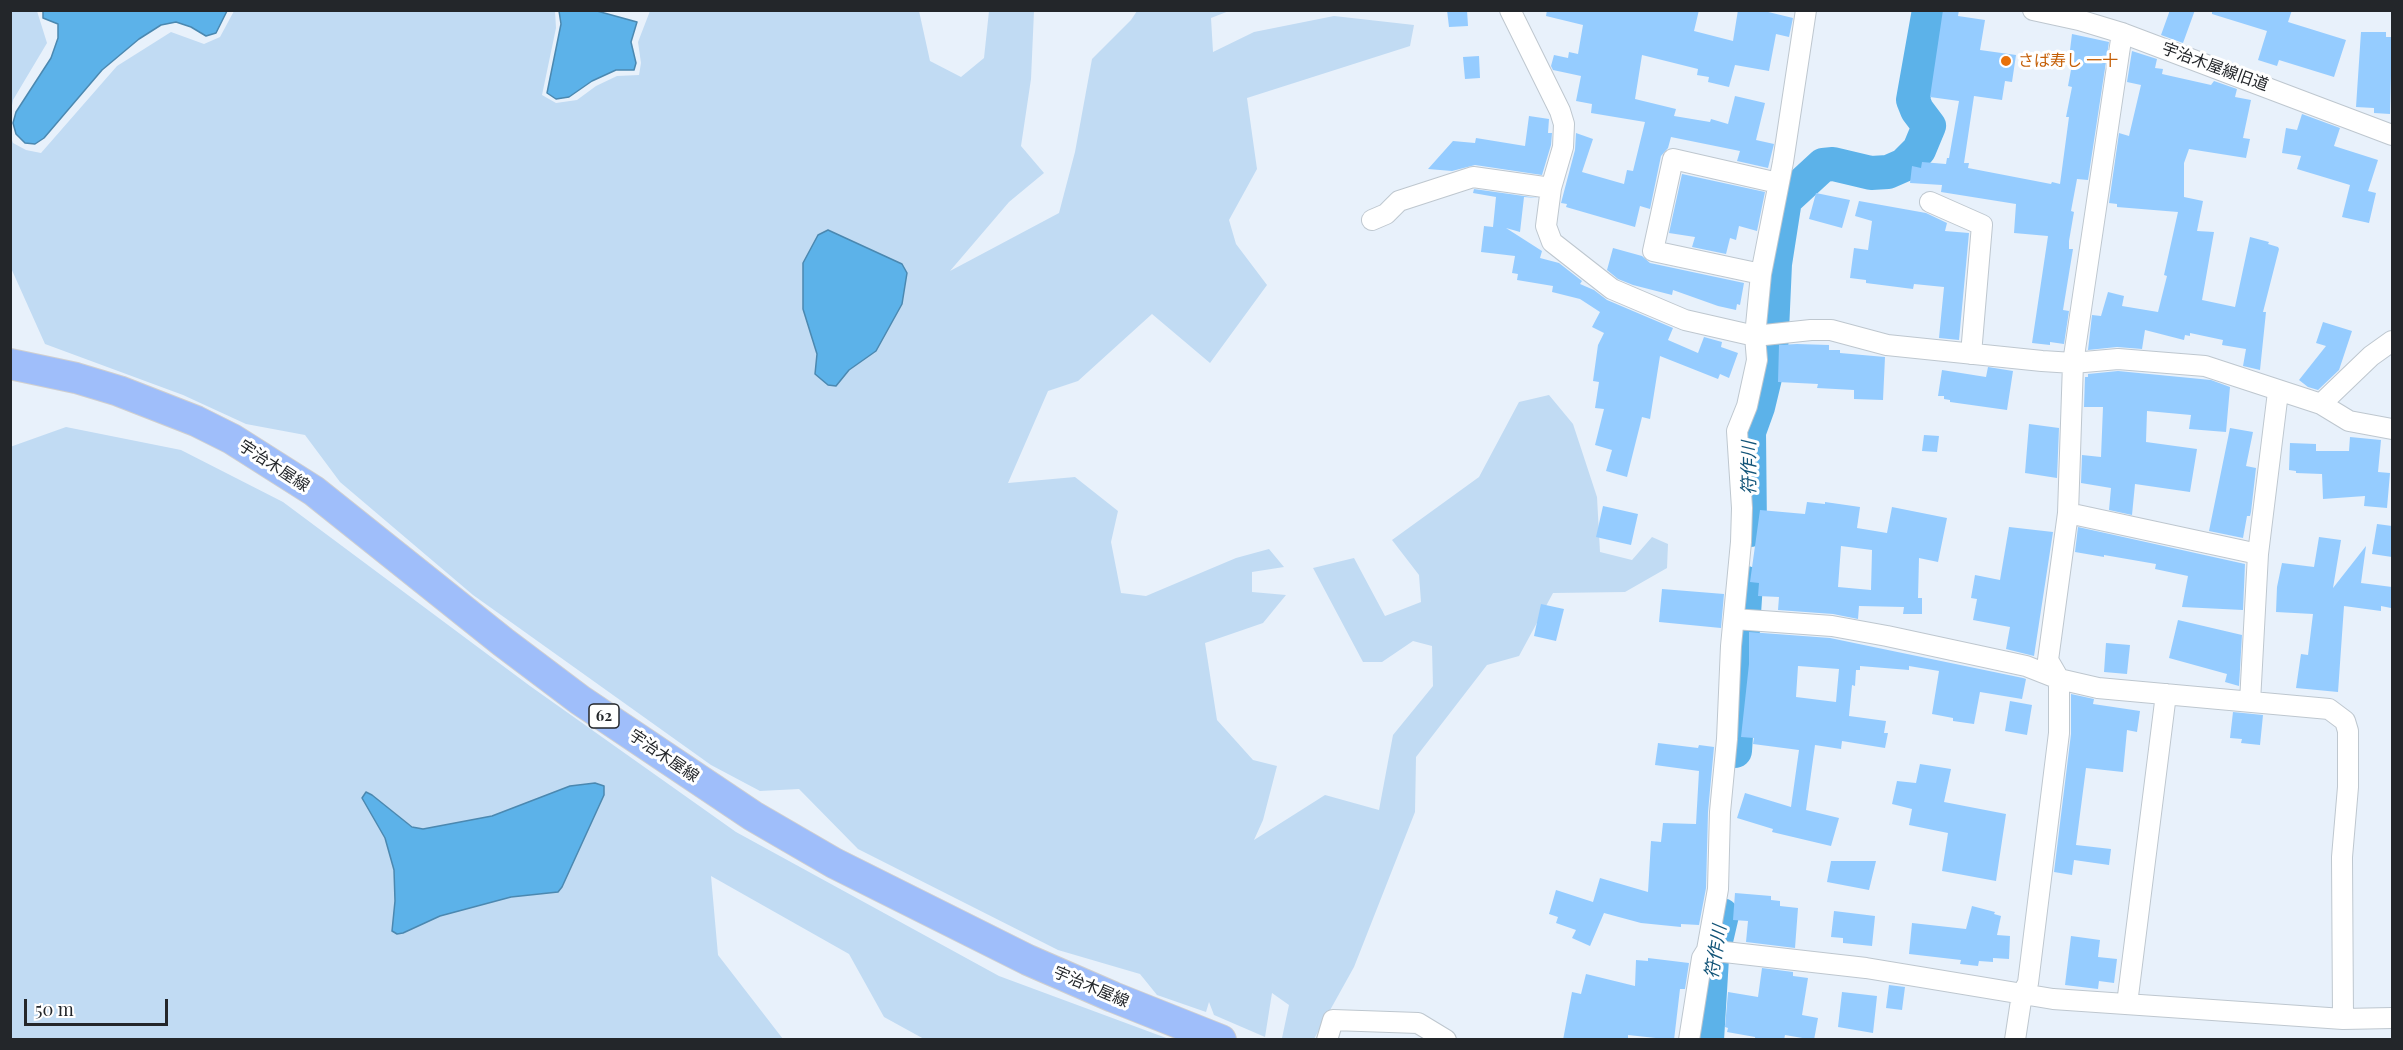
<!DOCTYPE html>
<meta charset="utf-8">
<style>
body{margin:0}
#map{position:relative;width:2403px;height:1050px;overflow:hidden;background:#e8f1fb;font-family:"Playfair Display",serif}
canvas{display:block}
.frame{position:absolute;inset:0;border:12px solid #23262a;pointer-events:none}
.scale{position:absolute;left:24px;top:999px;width:144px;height:27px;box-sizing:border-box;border:3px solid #23262a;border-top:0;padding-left:8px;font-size:18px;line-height:21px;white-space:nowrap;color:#23262a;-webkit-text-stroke:4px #fff;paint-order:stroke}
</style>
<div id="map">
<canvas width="2403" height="1050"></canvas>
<div class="frame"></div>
<div class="scale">50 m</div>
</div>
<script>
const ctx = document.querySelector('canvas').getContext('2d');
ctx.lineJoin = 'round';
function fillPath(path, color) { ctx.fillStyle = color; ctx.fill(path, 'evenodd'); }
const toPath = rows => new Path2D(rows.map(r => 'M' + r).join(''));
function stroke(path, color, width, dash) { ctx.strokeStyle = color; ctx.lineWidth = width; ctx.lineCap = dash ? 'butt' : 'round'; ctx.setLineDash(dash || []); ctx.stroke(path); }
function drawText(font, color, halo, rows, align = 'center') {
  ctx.font = font + ' "Playfair Display","Noto Sans JP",serif'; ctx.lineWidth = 6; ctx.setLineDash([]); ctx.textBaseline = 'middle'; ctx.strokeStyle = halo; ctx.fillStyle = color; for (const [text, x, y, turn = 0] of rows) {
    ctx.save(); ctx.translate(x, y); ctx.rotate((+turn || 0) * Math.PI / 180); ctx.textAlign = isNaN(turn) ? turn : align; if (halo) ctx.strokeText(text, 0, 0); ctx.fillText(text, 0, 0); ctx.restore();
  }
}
fillPath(toPath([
 [11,10,37,11,47,43,13,100,11,111],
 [234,11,555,11,556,28,542,95,556,103,577,100,596,86,617,76,639,75,641,63,638,42,650,11,919,11,930,61,961,77,984,58,989,11,1034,11,1031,79,1021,146,1044,173,1009,202,950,271,1059,213,1075,152,1092,59,1131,20,1137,11,1229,11,1211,18,1213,52,1254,32,1334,16,1414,25,1410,46,1247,98,1257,169,1229,220,1236,244,1267,285,1210,363,1152,314,1078,381,1048,391,1008,483,1075,477,1118,511,1111,542,1121,593,1146,596,1236,558,1269,549,1284,567,1252,572,1252,592,1286,595,1263,623,1205,643,1217,720,1253,760,1277,766,1263,820,1254,840,1325,795,1379,810,1393,735,1433,686,1432,646,1413,641,1382,662,1363,662,1313,568,1354,558,1385,616,1421,602,1419,575,1392,540,1479,477,1519,402,1549,395,1573,424,1597,497,1600,552,1632,560,1652,537,1668,544,1667,568,1625,592,1553,593,1519,656,1487,665,1416,757,1415,812,1354,967,1314,1039,1282,1038,1289,1005,1272,993,1265,1037,1214,1015,1209,1002,1206,1012,1157,995,1140,974,1058,950,858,849,799,789,760,791,711,765,473,595,340,482,305,435,246,424,183,395,45,344,11,268,10,135,13,143,26,150,41,153,117,66,171,32,204,44,220,37],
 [828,230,902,264,907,273,902,304,876,351,849,370,836,386,816,374],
 [66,427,181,450,283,502,530,686,736,832,999,976,1169,1039,924,1039,884,1017,849,954,711,876,718,955,783,1039,11,1039,10,447],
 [570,786,604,787,604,795,562,887,558,892,511,897,440,916,403,933,392,931,395,901,394,870,385,838,368,809,372,795,413,827,423,829,492,816]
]), '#c1dbf3');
const water = toPath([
 [43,11,43,10,227,11,216,33,206,36,191,27,176,22,161,25,139,39,102,70,44,138,35,144,25,143,16,134,13,123,16,112,51,58,58,38,58,24,43,18,43,11],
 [559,11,597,11,637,22,631,42,636,63,634,70,616,70,592,81,569,97,556,99,547,93,561,24,559,11],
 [828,230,902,264,907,273,902,304,876,351,849,370,836,386,828,385,815,374,817,354,803,309,803,263,818,235,828,230],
 [595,783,604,786,604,795,562,887,558,892,511,897,440,916,403,933,397,934,392,931,395,901,394,870,385,838,362,798,366,792,372,795,412,827,423,829,492,816,570,786,595,783]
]);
fillPath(water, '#5cb2e9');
stroke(water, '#4b88b0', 1.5);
stroke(toPath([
 [1750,530,1749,432,1758,407,1771,353,1775,264,1785,200,1823,165,1833,164,1871,173,1888,172,1904,165,1919,150,1929,126,1917,110,1913,100,1929,10],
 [1735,751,1746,583],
 [1707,1040,1712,958,1722,915]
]), '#5cb2e9', 34);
fillPath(toPath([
 [1447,10,1467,10,1468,26,1449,27],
 [1547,10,1699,10,1694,31,1733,41,1738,10,1760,10,1793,18,1789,37,1776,34,1769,71,1735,65,1729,87,1708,82,1709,77,1697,75,1698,69,1642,55,1635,99,1676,109,1674,116,1710,122,1711,119,1728,124,1735,96,1765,103,1756,140,1774,144,1768,168,1737,161,1740,151,1671,137,1668,148,1661,156,1650,209,1640,206,1635,227,1566,207,1567,204,1561,203,1575,150,1576,133,1593,139,1582,172,1624,184,1627,170,1633,171,1645,122,1591,113,1592,104,1576,101,1581,76,1553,70,1551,66,1554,55,1568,58,1569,52,1578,54,1583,25,1546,16],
 [1943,10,1959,10,1958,16,1985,20,1980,50,2016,55,2012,82,2005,81,2002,100,1974,96,1964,163,1969,163,1968,168,2051,184,2052,182,2060,184,2069,117,2066,117,2072,87,2068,86,2073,59,2069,58,2072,34,2109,42,2088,180,2077,179,2071,211,2074,212,2069,241,2069,249,2073,249,2063,310,2069,311,2064,344,2050,342,2050,345,2032,343,2048,236,2014,233,2016,204,1941,192,1942,185,1910,183,1912,166,1921,168,1922,162,1946,164,1947,158,1949,158,1959,101,1930,97],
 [2170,10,2195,10,2183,43,2161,35],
 [2212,10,2292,10,2288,22,2346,40,2334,77,2279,60,2277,66,2258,60,2267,31,2212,14],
 [2361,32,2386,32,2386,37,2392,37,2390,114,2374,113,2374,108,2356,107],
 [2132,51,2157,59,2155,68,2163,69,2162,74,2211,85,2214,81,2237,89,2235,97,2251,100,2243,138,2250,139,2246,158,2189,149,2184,163,2184,197,2203,201,2197,231,2214,232,2202,300,2235,307,2250,237,2269,242,2268,244,2278,247,2279,249,2263,312,2266,312,2260,370,2243,366,2246,349,2222,345,2223,340,2190,333,2190,336,2185,335,2184,340,2145,330,2142,349,2117,347,2088,350,2092,315,2101,316,2108,292,2124,296,2122,306,2158,312,2167,276,2164,275,2178,212,2117,207,2117,204,2109,203,2119,133,2129,136,2141,85,2127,82],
 [1479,56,1480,78,1465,79,1463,57],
 [2302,114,2340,128,2334,146,2378,160,2368,191,2376,193,2369,223,2342,217,2350,185,2297,169,2301,156,2282,153,2286,128,2297,130],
 [1529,116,1549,119,1548,133,1552,133,1551,145,1542,175,1475,165,1452,171,1428,169,1453,141,1475,143,1476,138,1525,146],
 [1682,174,1765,192,1757,231,1739,226,1736,240,1730,238,1726,254,1692,247,1695,237,1669,233],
 [1474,189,1538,198,1524,197,1520,232,1506,228,1542,251,1540,258,1559,263,1582,281,1580,284,1594,290,1607,300,1673,328,1668,340,1698,353,1704,337,1722,342,1721,347,1738,353,1729,378,1720,374,1718,379,1660,356,1650,419,1642,417,1627,477,1606,471,1612,450,1595,445,1604,409,1595,408,1599,382,1593,381,1598,345,1604,333,1592,327,1600,312,1580,299,1552,292,1553,286,1517,280,1518,274,1512,273,1515,256,1481,252,1484,226,1493,227,1496,197,1473,193],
 [1816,193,1850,200,1842,228,1809,219],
 [1859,201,1926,213,1947,223,1945,231,1969,233,1959,340,1939,338,1944,287,1914,284,1913,289,1866,283,1866,280,1850,278,1854,248,1868,250,1872,221,1855,216],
 [1613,248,1642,256,1650,263,1744,283,1740,305,1737,304,1736,310,1718,306,1673,290,1672,295,1633,285,1618,279,1607,270],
 [2323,322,2352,331,2339,370,2318,390,2308,387,2299,380,2326,346,2316,343],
 [1797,344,1829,345,1829,350,1840,350,1840,353,1885,357,1883,400,1854,399,1854,390,1817,388,1818,384,1778,382,1779,345],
 [1988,367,2013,371,2007,410,1950,402,1950,400,1944,399,1944,396,1938,396,1942,370,1986,377],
 [2118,371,2211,380,2230,387,2226,432,2189,429,2191,415,2147,411,2146,442,2197,449,2190,492,2135,484,2132,515,2109,510,2111,488,2081,483,2082,455,2101,457,2103,407,2084,407,2085,377,2088,377,2088,374],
 [2029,424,2059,428,2057,478,2025,473],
 [2230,428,2253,432,2246,466,2256,468,2251,512,2250,516,2247,516,2243,538,2209,531],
 [1924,435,1939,436,1937,452,1922,451],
 [2350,437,2381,440,2378,472,2390,473,2387,508,2364,506,2365,496,2323,499,2322,474,2296,473,2296,471,2289,470,2290,443,2316,444,2316,451,2349,451],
 [1807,502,1825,504,1825,502,1860,507,1857,528,1887,533,1892,507,1947,518,1938,562,1919,558,1918,598,1922,598,1922,614,1903,614,1904,607,1859,606,1858,619,1833,614,1778,610,1779,597,1758,596,1759,583,1750,582,1760,510,1805,514],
 [1841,546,1872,550,1871,590,1838,587],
 [1603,506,1638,514,1631,545,1596,537],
 [2377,524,2392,526,2392,557,2372,554],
 [2009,527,2053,532,2034,656,2006,649,2010,627,1973,620,1977,599,1971,598,1975,575,2000,580],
 [2078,527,2245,564,2243,610,2182,607,2188,576,2155,569,2156,564,2104,555,2104,557,2075,552],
 [2319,537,2341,540,2333,588,2366,546,2361,583,2392,587,2391,608,2381,606,2381,611,2344,606,2338,692,2296,688,2301,654,2308,655,2313,614,2276,612,2277,587,2282,563,2314,567],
 [1662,589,1724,594,1721,628,1659,622],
 [1541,604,1564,609,1556,641,1534,636],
 [2178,620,2242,635,2239,686,2225,682,2227,674,2169,658],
 [1749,632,1830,638,2023,678,2026,679,2022,699,1980,692,1974,724,1953,721,1953,718,1932,714,1939,671,1909,666,1909,670,1860,666,1860,670,1856,670,1855,686,1852,685,1849,716,1886,721,1884,733,1888,733,1885,748,1842,741,1841,749,1815,745,1806,810,1839,818,1831,846,1772,832,1773,829,1737,818,1745,793,1791,807,1799,750,1753,744,1754,738,1741,737,1749,664],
 [1798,666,1839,669,1836,702,1796,697],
 [2106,643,2130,645,2127,674,2104,672],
 [2071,694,2094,699,2093,704,2140,711,2137,732,2127,730,2123,772,2086,768,2076,845,2111,849,2109,865,2074,860,2072,875,2054,872,2071,734],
 [2010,701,2032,705,2027,735,2005,731],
 [2233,712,2263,715,2260,745,2241,743,2242,739,2230,738],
 [1658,743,1698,748,1699,745,1714,747,1708,812,1706,888,1699,925,1681,924,1681,927,1641,923,1604,913,1590,946,1572,938,1576,930,1556,923,1558,917,1549,914,1556,890,1593,902,1600,878,1648,892,1651,841,1661,842,1663,823,1696,824,1699,771,1655,765],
 [1920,764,1951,769,1944,802,2006,814,1996,881,1942,871,1948,833,1909,825,1912,809,1892,804,1897,781,1916,783],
 [1831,861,1876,861,1869,890,1827,882],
 [1735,893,1771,896,1771,900,1780,901,1780,906,1798,908,1795,948,1746,942,1748,921,1733,920],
 [1972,906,1995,912,1994,914,2001,916,1997,935,2010,936,2009,959,1993,958,1993,962,1979,961,1978,966,1960,964,1961,960,1909,954,1912,923,1966,929],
 [1834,911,1875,916,1872,946,1843,943,1843,938,1831,937],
 [2071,936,2100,940,2098,957,2117,959,2114,983,2099,981,2098,989,2065,985],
 [1648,958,1689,963,1685,989,1680,989,1674,1040,1628,1035,1628,1040,1563,1040,1572,992,1581,994,1586,974,1635,986,1636,960,1648,961],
 [1762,968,1793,972,1793,976,1808,978,1802,1015,1818,1018,1814,1040,1785,1035,1784,1040,1755,1040,1755,1037,1727,1032,1728,1028,1725,1027,1728,992,1758,997],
 [1889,985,1905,987,1902,1010,1886,1008],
 [1842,992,1877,996,1873,1033,1838,1027]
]), '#95ccff');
const minor = toPath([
 [1510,10,1560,111,1564,124,1563,147,1551,188,1546,226,1552,242,1612,289,1685,320,1755,336,1811,330,1831,330,1887,345,2042,361,2073,363,2118,359,2205,366,2321,404,2349,421,2392,429],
 [2033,10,2079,20,2122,33,2392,135],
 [1930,202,1982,225,1971,354],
 [1372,220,1386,214,1399,201,1473,177,1551,188],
 [1761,274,1653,251,1673,159,1778,183],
 [2321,404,2371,356,2392,341],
 [2068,513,2258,554],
 [1734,619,1832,626,1887,636,2026,666,2059,679,2098,688,2329,709,2345,721,2348,731,2348,787,2342,857,2343,1019],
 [2250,702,2258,554,2278,392],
 [1707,950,1866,968,2053,999,2343,1019,2392,1018],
 [2127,1004,2166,694],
 [1327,1040,1333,1020,1418,1023,1446,1040],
 [1689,1040,1702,958,1707,950,1718,889,1720,812,1727,739,1731,646,1741,542,1742,508,1737,431,1747,406,1757,360,1755,336,1761,274,1783,162,1806,10],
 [2015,1040,2022,994,2028,983,2059,733,2059,679,2048,660,2068,513,2073,363,2122,33]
]);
const primary = toPath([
 [10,364,76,378,119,391,196,421,232,439,314,491,503,642,580,700,753,816,834,863,1028,960,1113,997,1221,1040]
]);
stroke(minor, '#bec7cf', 22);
stroke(primary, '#cfcfd0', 32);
stroke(minor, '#fff', 20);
stroke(primary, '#9fbefa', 30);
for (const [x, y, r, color] of [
 [2006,61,6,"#e8710a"]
]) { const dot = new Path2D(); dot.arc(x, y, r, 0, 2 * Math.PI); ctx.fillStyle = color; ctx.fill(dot); stroke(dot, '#fff', 2); }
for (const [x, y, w] of [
 [604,716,30]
]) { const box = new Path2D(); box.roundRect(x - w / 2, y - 12, w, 24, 4.5); ctx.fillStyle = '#fff'; ctx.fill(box); stroke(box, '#23262a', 1.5); }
drawText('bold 15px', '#23262a', null, [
 ["62",604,716]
]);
drawText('16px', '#c56008', '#fff', [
 ["さば寿し 一十",2018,61]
], 'left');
drawText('16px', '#23262a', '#fff', [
 ["宇治木屋線旧道",2215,67,20],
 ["宇治木屋線",274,466,33],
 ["宇治木屋線",664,756,34],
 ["宇治木屋線",1091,987,23]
]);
drawText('italic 18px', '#125478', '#fff', [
 ["符作川",1749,468,-90],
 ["符作川",1716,952,-81]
]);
</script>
